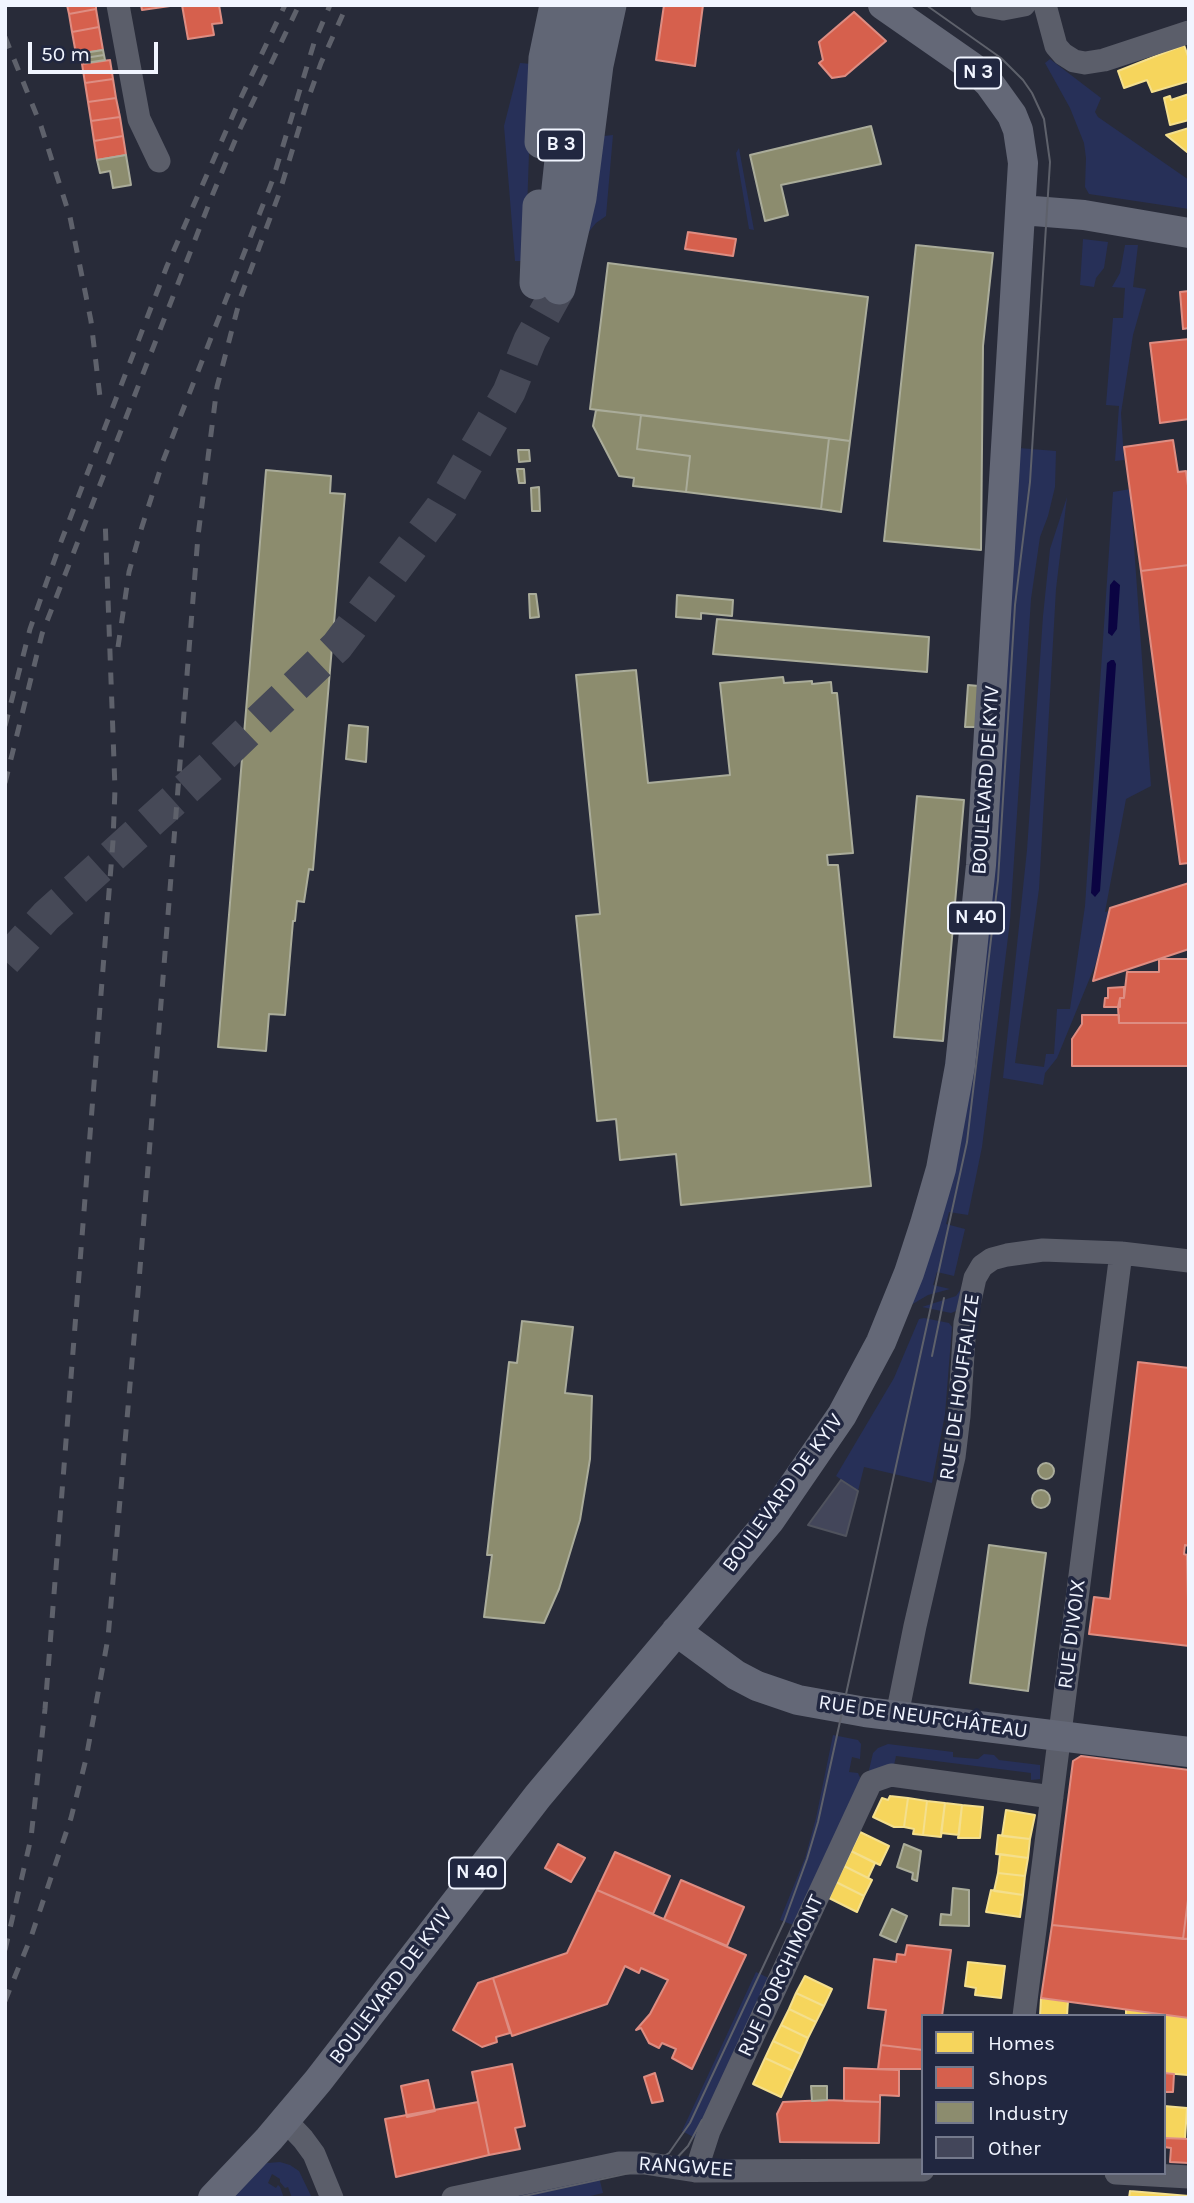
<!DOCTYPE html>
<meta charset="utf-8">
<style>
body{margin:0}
#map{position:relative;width:1194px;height:2203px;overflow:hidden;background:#282b39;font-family:Karla,sans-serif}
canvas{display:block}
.frame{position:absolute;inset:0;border:7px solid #f1f5ff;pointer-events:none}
.legend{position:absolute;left:921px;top:2014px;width:245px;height:161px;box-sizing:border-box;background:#212740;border:2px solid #74798c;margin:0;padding:9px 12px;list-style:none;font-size:21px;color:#f1f5ff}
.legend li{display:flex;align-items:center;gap:14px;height:35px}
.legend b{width:35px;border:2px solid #74798c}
.scale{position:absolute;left:28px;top:42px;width:130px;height:32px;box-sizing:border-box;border:4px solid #f1f5ff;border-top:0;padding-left:9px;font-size:21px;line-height:24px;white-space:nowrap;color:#f1f5ff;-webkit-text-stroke:5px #212740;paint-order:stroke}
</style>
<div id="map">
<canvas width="1194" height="2203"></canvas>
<div class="frame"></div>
<ul class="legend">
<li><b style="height:19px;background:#f6d55c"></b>Homes</li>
<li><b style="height:19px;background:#d6604d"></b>Shops</li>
<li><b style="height:19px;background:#8c8c6e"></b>Industry</li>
<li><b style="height:19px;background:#43465a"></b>Other</li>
</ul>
<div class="scale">50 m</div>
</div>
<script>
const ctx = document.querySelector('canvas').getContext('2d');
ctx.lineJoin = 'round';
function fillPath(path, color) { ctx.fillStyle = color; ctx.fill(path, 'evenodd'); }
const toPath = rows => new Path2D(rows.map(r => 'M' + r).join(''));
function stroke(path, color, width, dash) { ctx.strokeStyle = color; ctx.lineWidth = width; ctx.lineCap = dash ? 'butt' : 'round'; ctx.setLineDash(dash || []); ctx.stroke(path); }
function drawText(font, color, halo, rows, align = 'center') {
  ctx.font = font + ' Karla,sans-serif'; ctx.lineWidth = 7; ctx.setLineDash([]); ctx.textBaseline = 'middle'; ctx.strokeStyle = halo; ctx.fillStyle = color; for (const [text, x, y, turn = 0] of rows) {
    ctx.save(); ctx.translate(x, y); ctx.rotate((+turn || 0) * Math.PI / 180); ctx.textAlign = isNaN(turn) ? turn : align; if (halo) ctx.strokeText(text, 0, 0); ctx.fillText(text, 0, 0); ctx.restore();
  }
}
fillPath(toPath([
 [1050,59,1101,98,1095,112,1098,117,1189,180,1189,209,1089,194,1085,187,1086,158,1084,143,1070,108,1045,63],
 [520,63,532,64,526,241,522,261,515,261,504,126],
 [613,135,606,216,596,223,587,234,604,136],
 [739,148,740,154,754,230,749,229,736,153],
 [1083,239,1108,242,1104,268,1096,278,1094,287,1080,285],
 [1125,245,1138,245,1133,287,1146,289,1133,335,1121,413,1124,460,1115,461,1119,406,1106,405,1113,318,1123,318,1125,288,1112,287,1120,273],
 [1019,448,1056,451,1055,487,1048,516,1040,537,1031,599,1010,921,982,1147,968,1215,949,1212,946,1224,965,1229,954,1276,937,1272,933,1285,950,1289,928,1295,911,1305,922,1259],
 [1130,489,1151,786,1126,799,1105,912,1109,911,1096,963,1057,1058,1045,1073,1043,1085,1003,1078,1027,850,1043,616,1050,549,1067,497,1056,589,1039,889,1015,1063,1044,1067,1046,1054,1054,1054,1057,1009,1070,1009,1085,906,1113,492],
 [961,1289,956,1311,951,1313,922,1307,956,1296],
 [924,1318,949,1323,952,1327,945,1414,932,1483,864,1467,858,1491,836,1476,894,1378,919,1319],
 [833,1735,858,1740,861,1744,860,1759,852,1757,849,1772,858,1773,863,1784,793,1925,780,1920,805,1858,816,1818],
 [888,1744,953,1752,953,1757,978,1759,984,1754,994,1755,999,1760,1040,1765,1040,1779,1031,1780,1031,1773,896,1756,893,1770,871,1775,869,1770,873,1753,878,1748],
 [756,1972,773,1980,699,2140,682,2131],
 [280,2162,290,2165,299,2171,312,2198,292,2198,288,2187,285,2188,280,2182,280,2179,272,2174,268,2183,276,2188,278,2185,280,2187,284,2198,231,2198,257,2170,267,2163],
 [599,2177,603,2193,582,2198,498,2198]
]), '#273058');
fillPath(toPath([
 [1114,580,1120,585,1117,629,1112,636,1108,633,1110,585],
 [1111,660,1114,660,1116,664,1100,891,1095,897,1091,893,1107,663]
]), '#0b0442');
const homes = toPath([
 [1184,45,1189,59,1189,81,1152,92,1147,80,1124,88,1118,71,1184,45],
 [1189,94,1189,120,1170,125,1164,98,1170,96,1171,100,1189,94],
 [1189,128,1189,152,1187,152,1166,135,1189,128],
 [890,1796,908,1798,904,1827,894,1827,873,1817,882,1798,888,1800,890,1796],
 [908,1798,927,1801,923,1835,913,1834,914,1829,904,1827,908,1798],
 [927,1801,945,1803,941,1837,923,1835,927,1801],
 [945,1803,962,1805,959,1835,941,1833,945,1803],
 [962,1805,983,1807,980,1838,958,1838,962,1805],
 [1006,1810,1035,1815,1030,1839,1002,1836,1006,1810],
 [860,1832,889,1846,880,1865,851,1851,860,1832],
 [998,1835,1030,1839,1028,1858,996,1854,998,1835],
 [851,1851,875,1863,868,1878,844,1866,851,1851],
 [1000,1854,1028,1858,1025,1876,998,1873,1000,1854],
 [844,1866,872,1880,864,1896,836,1882,844,1866],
 [998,1873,1025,1876,1023,1895,994,1891,998,1873],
 [836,1882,864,1896,857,1912,829,1898,836,1882],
 [991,1890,1023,1895,1020,1917,986,1912,991,1890],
 [968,1962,1005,1966,1001,1998,975,1995,976,1988,965,1986,968,1962],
 [805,1976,832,1989,824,2006,796,1993,805,1976],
 [796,1993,824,2006,816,2022,789,2009,796,1993],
 [1041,1998,1068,2001,1067,2016,1040,2016,1041,1998],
 [789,2009,816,2022,808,2038,781,2025,789,2009],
 [1126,2009,1189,2018,1188,2075,1164,2073,1164,2016,1126,2016,1126,2009],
 [781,2025,808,2038,801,2054,773,2041,781,2025],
 [773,2041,801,2054,793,2071,765,2058,773,2041],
 [765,2058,793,2071,781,2097,753,2084,765,2058],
 [1164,2106,1187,2108,1185,2139,1164,2138,1164,2106],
 [1130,2191,1189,2196,1189,2198,1129,2198,1130,2191]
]);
fillPath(homes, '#f6d55c');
stroke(homes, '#f4df8d', 2);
const shops = toPath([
 [67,5,96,5,96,9,69,14,67,5],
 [141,5,177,5,142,10,141,5],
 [182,5,219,5,222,23,212,24,214,35,188,39,182,5],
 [664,5,703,5,695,66,656,60,664,5],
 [96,9,99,27,72,32,69,14,96,9],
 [854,12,886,41,845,76,832,78,819,63,823,60,819,42,854,12],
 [99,27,103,50,76,54,72,32,99,27],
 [110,60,113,79,85,83,82,64,110,60],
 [113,79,116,98,88,102,85,83,113,79],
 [116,98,120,117,91,121,88,102,116,98],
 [120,117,123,136,94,141,91,121,120,117],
 [123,136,126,155,97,160,94,141,123,136],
 [688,232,736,239,733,256,685,249,688,232],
 [1189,291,1189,328,1183,329,1180,292,1189,291],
 [1189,339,1189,419,1160,423,1150,343,1189,339],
 [1173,440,1178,472,1186,471,1189,493,1189,565,1141,571,1124,447,1173,440],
 [1189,565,1189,863,1180,864,1141,571,1189,565],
 [1189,883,1189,949,1093,981,1110,908,1189,883],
 [1159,959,1189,959,1189,1023,1119,1023,1118,1007,1120,998,1124,998,1127,972,1159,972,1159,959],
 [1124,987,1124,998,1120,998,1120,1007,1104,1007,1105,998,1108,998,1108,988,1124,987],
 [1082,1015,1119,1015,1119,1023,1189,1023,1189,1066,1072,1066,1072,1039,1082,1024,1082,1015],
 [1138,1362,1189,1368,1189,1546,1185,1545,1184,1554,1187,1555,1189,1646,1089,1634,1094,1597,1110,1599,1138,1362],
 [1081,1756,1189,1770,1189,1892,1183,1939,1052,1925,1073,1761,1081,1756],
 [558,1844,585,1858,571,1882,545,1868,558,1844],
 [615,1852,670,1876,653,1914,597,1890,615,1852],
 [681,1880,744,1907,727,1946,664,1919,681,1880],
 [597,1890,746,1955,692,2069,672,2058,676,2049,662,2043,659,2048,649,2043,641,2028,636,2030,650,2014,668,1980,641,1968,639,1973,625,1966,607,2004,512,2036,493,1978,567,1953,597,1890],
 [1189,1892,1189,1939,1183,1939,1189,1892],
 [1052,1925,1189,1939,1189,2018,1041,1998,1052,1925],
 [907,1945,951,1950,942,2016,923,2016,923,2050,881,2045,886,2010,868,2008,874,1959,896,1962,897,1954,905,1955,907,1945],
 [493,1978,510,2033,496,2037,497,2042,482,2047,453,2030,478,1983,493,1978],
 [881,2045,923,2050,923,2069,878,2069,881,2045],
 [512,2064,525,2126,515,2128,520,2149,489,2155,472,2072,512,2064],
 [844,2068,899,2070,899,2096,880,2095,880,2102,844,2101,844,2068],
 [655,2073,663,2101,652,2103,644,2077,655,2073],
 [1164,2073,1174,2074,1173,2092,1164,2092,1164,2073],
 [428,2080,435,2111,407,2117,401,2086,428,2080],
 [827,2100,880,2102,879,2143,780,2142,777,2114,783,2102,827,2100],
 [478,2102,489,2155,396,2177,385,2119,478,2102],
 [1164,2138,1189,2139,1189,2163,1170,2162,1171,2148,1164,2147,1164,2138]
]);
fillPath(shops, '#d6604d');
stroke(shops, '#de8d82', 2);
const industry = toPath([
 [103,50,104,55,85,58,84,53,103,50],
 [104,55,105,60,86,63,85,58,104,55],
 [871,126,881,164,781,185,788,215,765,221,750,155,871,126],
 [126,155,131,185,113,188,110,171,100,173,97,160,126,155],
 [916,245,993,253,983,346,981,550,884,541,916,245],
 [608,263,868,297,850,441,590,409,608,263],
 [596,410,641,415,637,449,690,456,686,492,633,486,634,478,619,476,593,426,596,410],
 [641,415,829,438,821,509,686,492,690,456,637,449,641,415],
 [829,438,850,441,841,512,821,509,829,438],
 [518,450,529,450,530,461,519,462,518,450],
 [517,469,524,469,525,483,519,483,517,469],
 [266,470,331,476,330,493,345,494,313,870,309,869,304,902,297,901,295,921,293,921,285,1015,269,1014,266,1051,218,1047,266,470],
 [539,487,540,511,532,511,531,488,539,487],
 [529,594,536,594,539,617,530,618,529,594],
 [677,595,733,600,732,616,701,613,701,619,676,617,677,595],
 [717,619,929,637,927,672,713,654,717,619],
 [636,670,648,783,730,775,720,683,783,677,784,683,812,681,812,684,831,682,832,693,837,693,853,853,827,855,828,865,838,865,871,1186,681,1205,676,1154,620,1160,616,1119,597,1121,576,916,600,914,576,675,636,670],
 [968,685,979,686,976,727,965,727,968,685],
 [349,725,368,727,366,762,346,759,349,725],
 [917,796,964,800,943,1041,894,1037,917,796],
 [522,1321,573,1327,565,1393,592,1396,590,1459,580,1520,559,1589,544,1623,484,1617,492,1555,487,1555,509,1362,517,1363,522,1321],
 '1038 1471a8 8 0 1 1 16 0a8 8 0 1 1-16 0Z',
 '1032 1499a9 9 0 1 1 18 0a9 9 0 1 1-18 0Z',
 [989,1545,1046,1553,1028,1691,970,1683,989,1545],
 [904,1844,921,1851,917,1881,912,1879,913,1873,897,1867,904,1844],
 [953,1888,969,1890,969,1926,940,1925,941,1914,951,1915,953,1888],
 [892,1909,907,1916,896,1942,880,1935,892,1909],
 [811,2086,827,2086,827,2100,812,2101,811,2086]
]);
fillPath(industry, '#8c8c6e');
stroke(industry, '#aaac9a', 2);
const building = toPath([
 [841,1480,858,1491,846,1536,808,1525,841,1480]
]);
fillPath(building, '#43465a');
stroke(building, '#50535e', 2);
stroke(toPath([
 [5,961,46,916,216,762,337,646,441,508,509,392,530,340,559,288]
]), '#464957', 33, [33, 17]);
stroke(toPath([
 [118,5,139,119,159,161],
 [982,5,1003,9,1024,5],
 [1045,5,1056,46,1063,54,1074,61,1085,63,1104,60,1189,32],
 [897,1715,915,1626,954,1457,959,1416,965,1323,975,1278,982,1266,992,1259,1007,1255,1043,1250,1121,1253,1189,1261],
 [1024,2016,1121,1253],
 [285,2120,303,2139,314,2154,332,2198],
 [696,2171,709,2131,871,1782,891,1775,1052,1797],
 [1116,2173,1189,2177],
 [453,2198,619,2163,644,2163,696,2171,923,2170]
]), '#5b5e6a', 23);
stroke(toPath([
 [1021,210,1084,215,1189,233],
 [676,1631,736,1675,757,1686,798,1700,865,1712,1189,1752],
 [213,2198,269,2139,318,2081,538,1796,770,1520,842,1415,881,1342,909,1273,925,1224,941,1169,960,1066,981,865,1023,163,1018,130,1012,115,989,83,972,67,883,5]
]), '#646877', 30);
stroke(toPath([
 [541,142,545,58,556,5],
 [553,235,573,48,582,5],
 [536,283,539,206],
 [559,288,580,198,597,65,610,5]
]), '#616675', 33);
stroke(toPath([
 [932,1356,944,1298],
 [672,2163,688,2146,702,2120],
 [515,2198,639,2171,669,2153,690,2123,784,1922,807,1859,818,1822,967,1142,998,880,1015,605,1030,482,1050,162,1044,119,1032,93,1023,80,1001,58,926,5]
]), '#5e616b', 2);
stroke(toPath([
 [5,37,41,126,70,217,91,321,100,397],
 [118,647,129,572,139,536,163,461,273,179,314,43,330,5],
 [5,726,30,629,59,547,167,266,237,106,285,5],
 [5,783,42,634,212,196,239,131,299,5],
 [5,1950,31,1838,45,1709,113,841,115,789,105,517],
 [5,2001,31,1937,71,1818,86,1759,108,1638,139,1281,198,536,217,387,240,299,279,194,307,102,321,63,347,5]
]), '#5e616b', 5, [12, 12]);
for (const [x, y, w] of [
 [978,73,46],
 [561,145,46],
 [976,918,56],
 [477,1873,56]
]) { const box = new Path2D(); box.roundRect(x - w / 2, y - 15.5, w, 31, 5); ctx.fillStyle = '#212740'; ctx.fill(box); stroke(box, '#f1f5ff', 2); }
drawText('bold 19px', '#f1f5ff', null, [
 ["N 3",978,73],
 ["B 3",561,145],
 ["N 40",976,918],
 ["N 40",477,1873]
]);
drawText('21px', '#f1f5ff', '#212740', [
 ["BOULEVARD DE KYIV",986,780,-86],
 ["RUE DE HOUFFALIZE",960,1387,-82],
 ["BOULEVARD DE KYIV",783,1493,-54],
 ["RUE D'IVOIX",1072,1634,-83],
 ["RUE DE NEUFCHÂTEAU",923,1717,8],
 ["RUE D'ORCHIMONT",781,1976,-65],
 ["BOULEVARD DE KYIV",391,1986,-53],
 ["RANGWEE",686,2167,4]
]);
</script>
